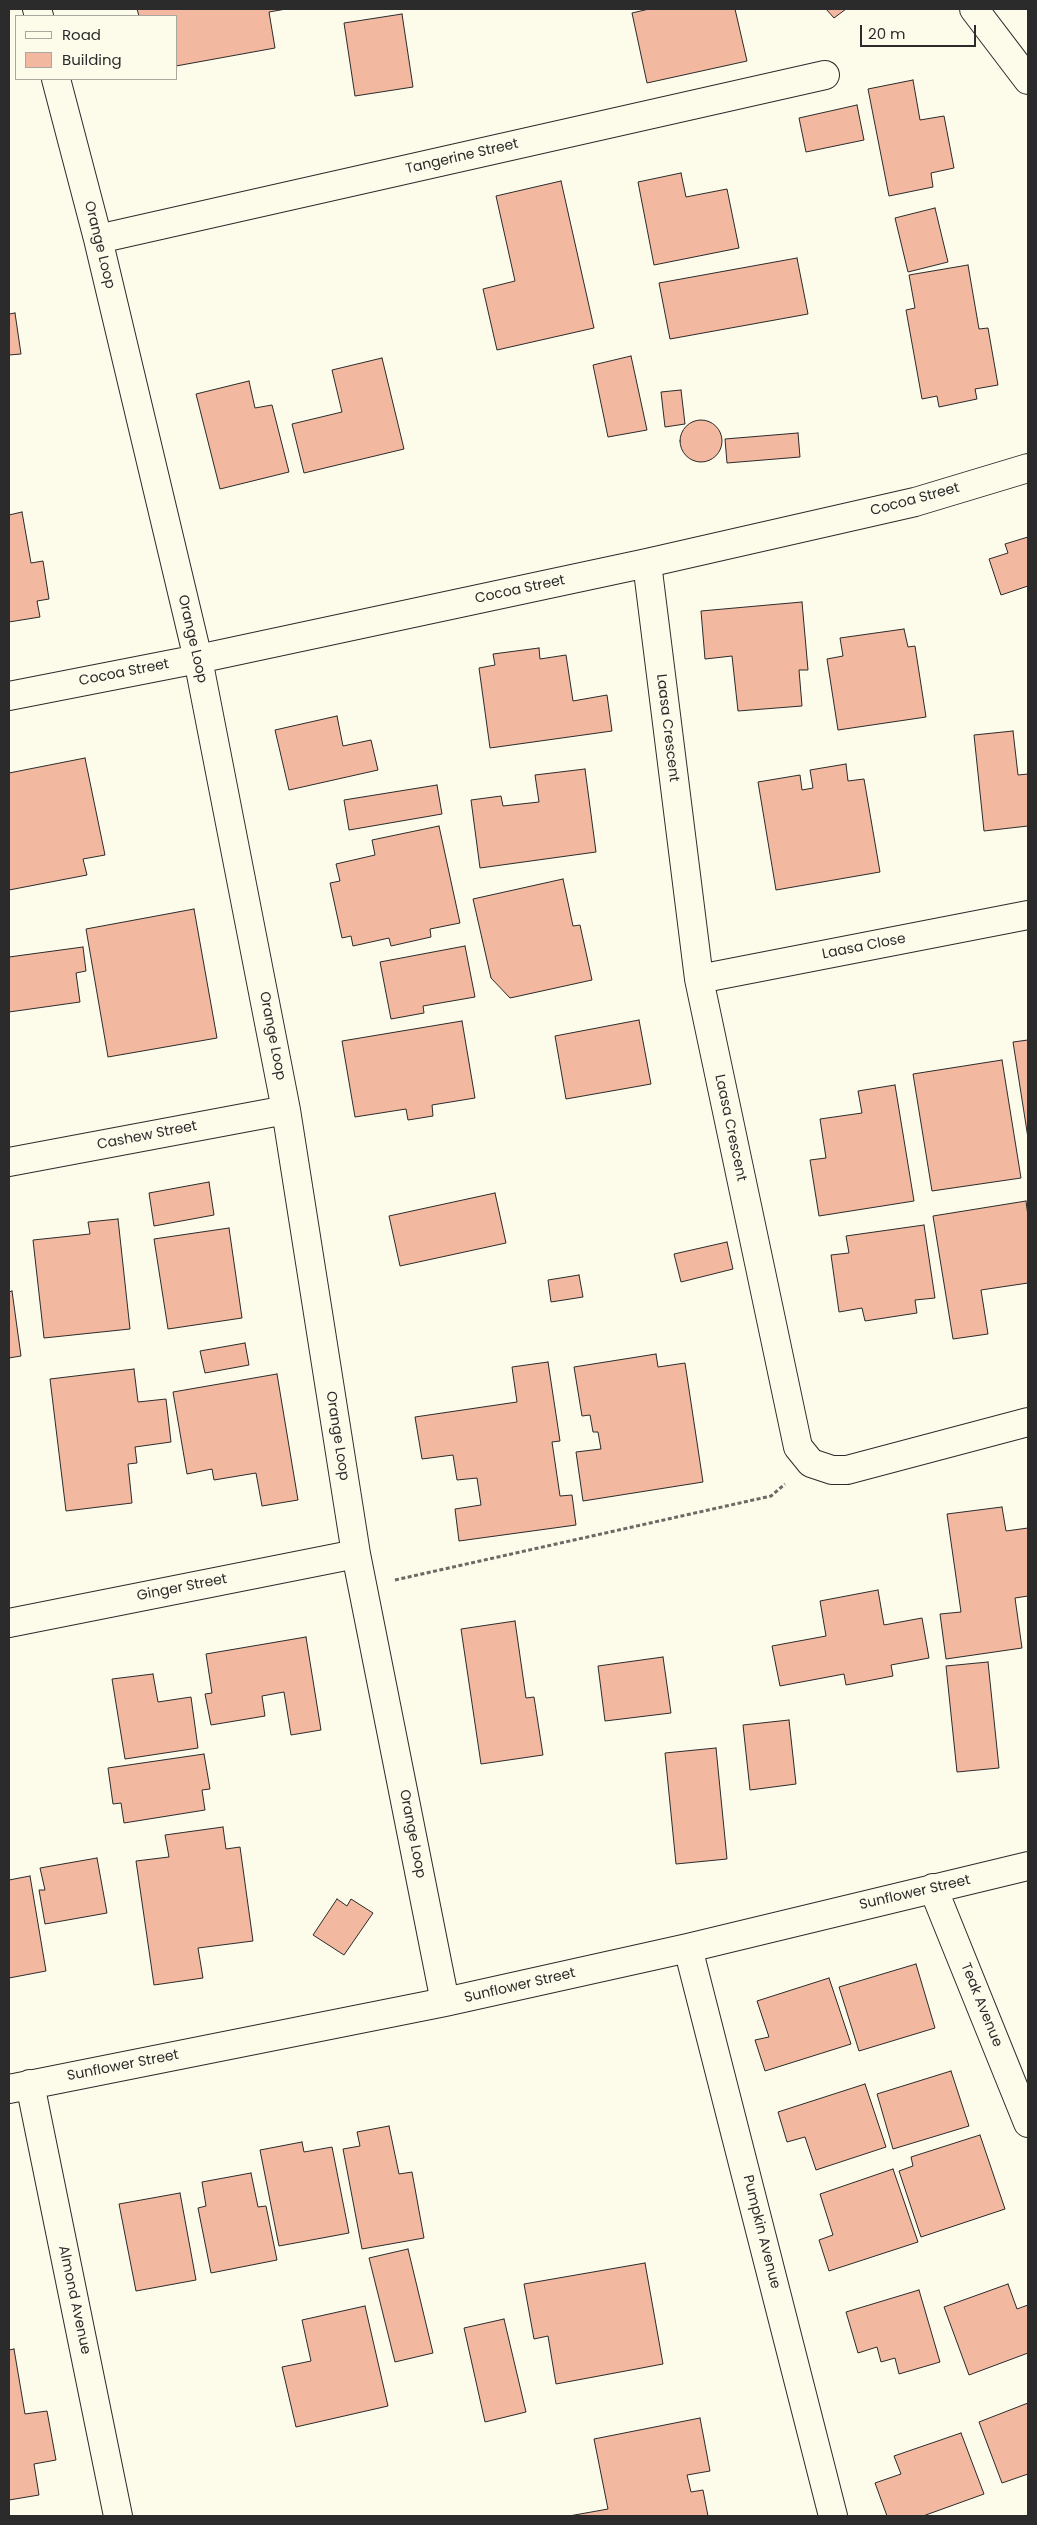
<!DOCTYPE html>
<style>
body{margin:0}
#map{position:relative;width:1037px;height:2525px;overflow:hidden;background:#fdfbea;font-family:Poppins,sans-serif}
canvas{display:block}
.frame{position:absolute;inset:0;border:10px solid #2b2b2b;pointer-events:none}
.legend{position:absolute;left:15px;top:15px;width:162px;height:65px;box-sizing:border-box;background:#fdfbea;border:1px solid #a9a89e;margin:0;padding:6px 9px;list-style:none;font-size:15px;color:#2b2b2b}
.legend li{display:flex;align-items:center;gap:10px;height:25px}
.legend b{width:25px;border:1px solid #a9a89e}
.scale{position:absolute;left:860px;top:25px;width:116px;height:22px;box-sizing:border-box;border:2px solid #2b2b2b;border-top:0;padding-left:6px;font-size:15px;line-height:18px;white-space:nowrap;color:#2b2b2b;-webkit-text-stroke:4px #fdfbea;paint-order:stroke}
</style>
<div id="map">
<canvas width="1037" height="2525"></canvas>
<div class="frame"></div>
<ul class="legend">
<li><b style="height:6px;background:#fdfbea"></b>Road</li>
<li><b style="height:14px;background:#f2b8a0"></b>Building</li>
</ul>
<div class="scale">20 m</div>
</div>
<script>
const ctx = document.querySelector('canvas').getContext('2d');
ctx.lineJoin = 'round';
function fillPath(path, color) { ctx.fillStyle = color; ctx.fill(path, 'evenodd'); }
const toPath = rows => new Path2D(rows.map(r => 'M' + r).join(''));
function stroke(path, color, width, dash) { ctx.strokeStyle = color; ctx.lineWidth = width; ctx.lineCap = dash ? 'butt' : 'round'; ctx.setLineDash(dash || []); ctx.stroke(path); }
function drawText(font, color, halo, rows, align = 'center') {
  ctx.font = font + ' Poppins,sans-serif'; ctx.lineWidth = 4; ctx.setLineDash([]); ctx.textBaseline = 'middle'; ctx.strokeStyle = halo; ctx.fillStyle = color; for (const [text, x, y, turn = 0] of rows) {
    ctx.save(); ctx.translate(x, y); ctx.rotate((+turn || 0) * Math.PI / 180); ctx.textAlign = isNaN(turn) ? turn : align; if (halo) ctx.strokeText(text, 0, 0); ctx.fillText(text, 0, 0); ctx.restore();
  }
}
const building = toPath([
 [137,9,286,9,269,12,275,48,176,66,176,16,139,16,137,9],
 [649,9,735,9,747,61,647,83,632,13,649,9],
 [826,9,846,9,834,18,826,9],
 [402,14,413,87,355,96,344,23,402,14],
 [913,80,920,120,944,116,954,168,931,173,933,187,889,196,868,89,913,80],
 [857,105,864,140,806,152,799,118,857,105],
 [681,173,686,197,727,189,739,248,654,265,638,182,681,173],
 [561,181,594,328,497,350,483,289,515,281,496,196,561,181],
 [935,208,948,262,908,272,895,218,935,208],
 [797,258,808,314,670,339,659,283,797,258],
 [968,265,979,329,988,328,998,385,975,389,977,399,939,407,937,396,922,399,906,310,915,308,909,275,968,265],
 [15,313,21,354,9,355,9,314,15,313],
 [631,356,647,430,608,437,593,365,631,356],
 [382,358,404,449,304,473,292,424,342,412,332,370,382,358],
 [249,381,255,408,272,405,289,472,220,489,196,394,249,381],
 [681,390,685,424,665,427,661,392,681,390],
 '680 441a21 21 0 1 1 42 0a21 21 0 1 1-42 0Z',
 [798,433,800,457,727,463,725,439,798,433],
 [22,512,31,563,43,561,49,599,37,601,40,617,9,622,9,515,22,512],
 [1028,537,1028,586,1001,595,989,559,1008,553,1005,544,1028,537],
 [802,602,808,670,799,670,802,706,738,711,732,656,705,659,701,611,802,602],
 [904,629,908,647,915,646,926,717,838,730,827,659,843,656,840,638,904,629],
 [539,648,540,659,566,655,573,701,607,695,612,731,490,748,479,668,495,665,493,654,539,648],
 [337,716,343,746,371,740,378,770,289,790,275,730,337,716],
 [1013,731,1018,775,1028,774,1028,826,984,831,974,735,1013,731],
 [85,758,105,855,83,859,87,875,9,890,9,773,85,758],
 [846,764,848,781,864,779,880,872,776,890,758,782,800,775,802,790,813,788,810,770,846,764],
 [585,769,596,852,480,868,471,800,501,796,503,806,539,802,535,775,585,769],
 [437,785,442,814,349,830,344,800,437,785],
 [439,826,460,923,430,929,431,937,391,946,389,938,353,946,351,936,342,938,330,883,340,881,336,864,375,855,372,840,439,826],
 [563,879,573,926,580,925,592,980,510,998,491,978,473,899,563,879],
 [194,909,217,1038,108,1057,86,929,194,909],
 [465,946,475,997,423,1006,424,1013,391,1019,380,962,465,946],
 [83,947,86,971,76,973,80,1002,9,1012,9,957,83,947],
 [639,1020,651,1084,566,1099,555,1036,639,1020],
 [462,1021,475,1098,432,1105,433,1116,408,1120,406,1109,355,1117,342,1041,462,1021],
 [1028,1040,1028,1138,1013,1042,1028,1040],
 [1002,1060,1021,1178,932,1191,913,1074,1002,1060],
 [895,1085,914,1201,819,1216,810,1160,826,1158,820,1119,862,1113,858,1091,895,1085],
 [209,1182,214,1215,154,1226,149,1193,209,1182],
 [495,1193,506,1243,400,1266,389,1216,495,1193],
 [1026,1201,1028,1216,1028,1283,981,1290,988,1334,953,1339,933,1216,1026,1201],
 [118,1219,130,1329,44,1338,33,1240,90,1234,88,1222,118,1219],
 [924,1225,935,1298,915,1300,917,1313,865,1321,862,1308,839,1312,831,1255,849,1253,846,1236,924,1225],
 [229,1228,242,1318,168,1329,154,1239,229,1228],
 [727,1242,733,1269,681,1282,674,1254,727,1242],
 [579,1275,583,1297,551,1302,548,1280,579,1275],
 [12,1291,21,1356,9,1358,9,1292,12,1291],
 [245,1343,249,1365,205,1373,200,1351,245,1343],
 [656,1354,658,1367,685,1363,703,1482,583,1501,576,1452,601,1449,598,1432,593,1432,590,1415,582,1416,574,1367,656,1354],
 [548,1362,560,1441,552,1442,560,1496,572,1495,576,1525,459,1541,455,1509,481,1505,477,1478,457,1480,453,1455,422,1459,415,1417,517,1402,512,1367,548,1362],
 [134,1369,138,1402,166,1399,171,1442,135,1447,137,1463,128,1464,132,1503,66,1511,50,1379,134,1369],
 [277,1374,298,1500,262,1506,256,1473,214,1480,212,1469,187,1474,173,1392,277,1374],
 [1002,1507,1006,1531,1028,1528,1028,1596,1015,1598,1022,1648,946,1659,940,1614,961,1612,947,1514,1002,1507],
 [878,1590,884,1625,922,1618,929,1658,891,1665,893,1676,846,1685,844,1674,780,1686,772,1646,826,1636,820,1601,878,1590],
 [515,1621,526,1698,534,1697,543,1755,481,1764,461,1629,515,1621],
 [306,1637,321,1730,291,1735,284,1692,262,1696,265,1716,211,1725,205,1694,212,1693,206,1654,306,1637],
 [663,1657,671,1713,605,1721,598,1666,663,1657],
 [988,1662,999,1768,957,1772,946,1666,988,1662],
 [153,1674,158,1702,191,1697,198,1748,125,1759,112,1679,153,1674],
 [789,1720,796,1784,750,1790,743,1725,789,1720],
 [716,1748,727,1859,676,1864,665,1753,716,1748],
 [204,1754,210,1789,202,1790,205,1810,124,1823,121,1803,113,1804,108,1768,204,1754],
 [223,1827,226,1849,240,1847,253,1941,198,1948,203,1978,154,1985,136,1861,169,1857,165,1835,223,1827],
 [97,1858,107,1913,45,1924,39,1890,45,1890,40,1868,97,1858],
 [30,1876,46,1971,9,1978,9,1880,30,1876],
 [337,1899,347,1906,351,1899,373,1913,344,1955,313,1935,337,1899],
 [916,1964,935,2028,859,2051,839,1987,916,1964],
 [829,1978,851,2044,765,2071,755,2040,769,2037,757,2001,829,1978],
 [951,2071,969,2126,893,2149,877,2094,951,2071],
 [865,2084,886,2147,816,2170,805,2137,787,2142,778,2112,865,2084],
 [389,2126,399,2174,412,2172,424,2238,362,2249,343,2149,360,2146,357,2132,389,2126],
 [980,2135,1005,2209,921,2237,899,2171,913,2166,911,2157,980,2135],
 [302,2142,304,2152,332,2147,349,2233,279,2246,260,2150,302,2142],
 [893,2169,918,2242,829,2271,819,2240,833,2235,820,2194,893,2169],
 [251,2173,258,2207,266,2206,277,2260,211,2273,198,2208,206,2206,202,2182,251,2173],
 [180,2193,196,2280,136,2291,119,2204,180,2193],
 [408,2249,433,2353,395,2362,369,2258,408,2249],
 [645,2263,663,2364,556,2384,548,2336,534,2339,524,2284,645,2263],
 [1008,2284,1017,2309,1028,2305,1028,2353,969,2375,944,2307,1008,2284],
 [919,2290,940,2362,899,2374,895,2358,881,2362,877,2347,858,2353,846,2312,919,2290],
 [365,2306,388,2406,296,2427,282,2367,311,2361,302,2320,365,2306],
 [504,2319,526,2412,485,2422,464,2328,504,2319],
 [14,2349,25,2414,47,2411,56,2460,34,2464,39,2495,9,2500,9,2350,14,2349],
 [1028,2403,1028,2474,1002,2483,979,2422,1028,2403],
 [700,2418,710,2471,687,2475,691,2492,703,2490,708,2516,569,2516,608,2509,594,2439,700,2418],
 [961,2433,984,2494,923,2516,887,2516,875,2483,901,2474,894,2456,961,2433]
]);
fillPath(building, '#f2b8a0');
stroke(building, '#2b2b2b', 1);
const minor = toPath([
 [37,9,39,16],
 [56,79,98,239,198,659,286,1110,356,1554,445,2002],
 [98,239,825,75],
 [647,563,699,979,798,1447,811,1463,832,1470,847,1470,1028,1422],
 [9,696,198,659,647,563,915,502,1028,468],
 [699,979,1028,915],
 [9,1162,286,1110],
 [9,1623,356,1554],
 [933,1888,1028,2123],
 [688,1948,833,2516],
 [30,2084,118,2516],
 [9,2089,445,2002,688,1948,1028,1866]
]);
const secondary = toPath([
 [974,9,1028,80]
]);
stroke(minor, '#2b2b2b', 30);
stroke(secondary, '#2b2b2b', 30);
stroke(toPath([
 [395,1580,771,1496,785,1484]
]), '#6a6964', 3, [4, 2.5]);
stroke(minor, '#fdfbea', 28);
stroke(secondary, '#fdfbea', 28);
drawText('14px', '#2b2b2b', '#fdfbea', [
 ["Tangerine Street",462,157,-13],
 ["Orange Loop",99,245,76],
 ["Cocoa Street",915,500,-15],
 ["Cocoa Street",520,590,-12],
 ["Orange Loop",192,639,77],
 ["Cocoa Street",124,673,-11],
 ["Laasa Crescent",667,728,83],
 ["Laasa Close",864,947,-11],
 ["Orange Loop",272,1036,79],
 ["Laasa Crescent",730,1128,78],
 ["Cashew Street",147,1136,-11],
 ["Orange Loop",337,1436,81],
 ["Ginger Street",182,1588,-11],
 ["Orange Loop",412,1834,79],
 ["Sunflower Street",915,1893,-13],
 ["Sunflower Street",520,1986,-13],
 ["Teak Avenue",981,2005,68],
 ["Sunflower Street",123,2066,-11],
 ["Pumpkin Avenue",761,2232,76],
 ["Almond Avenue",74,2300,78]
]);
</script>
